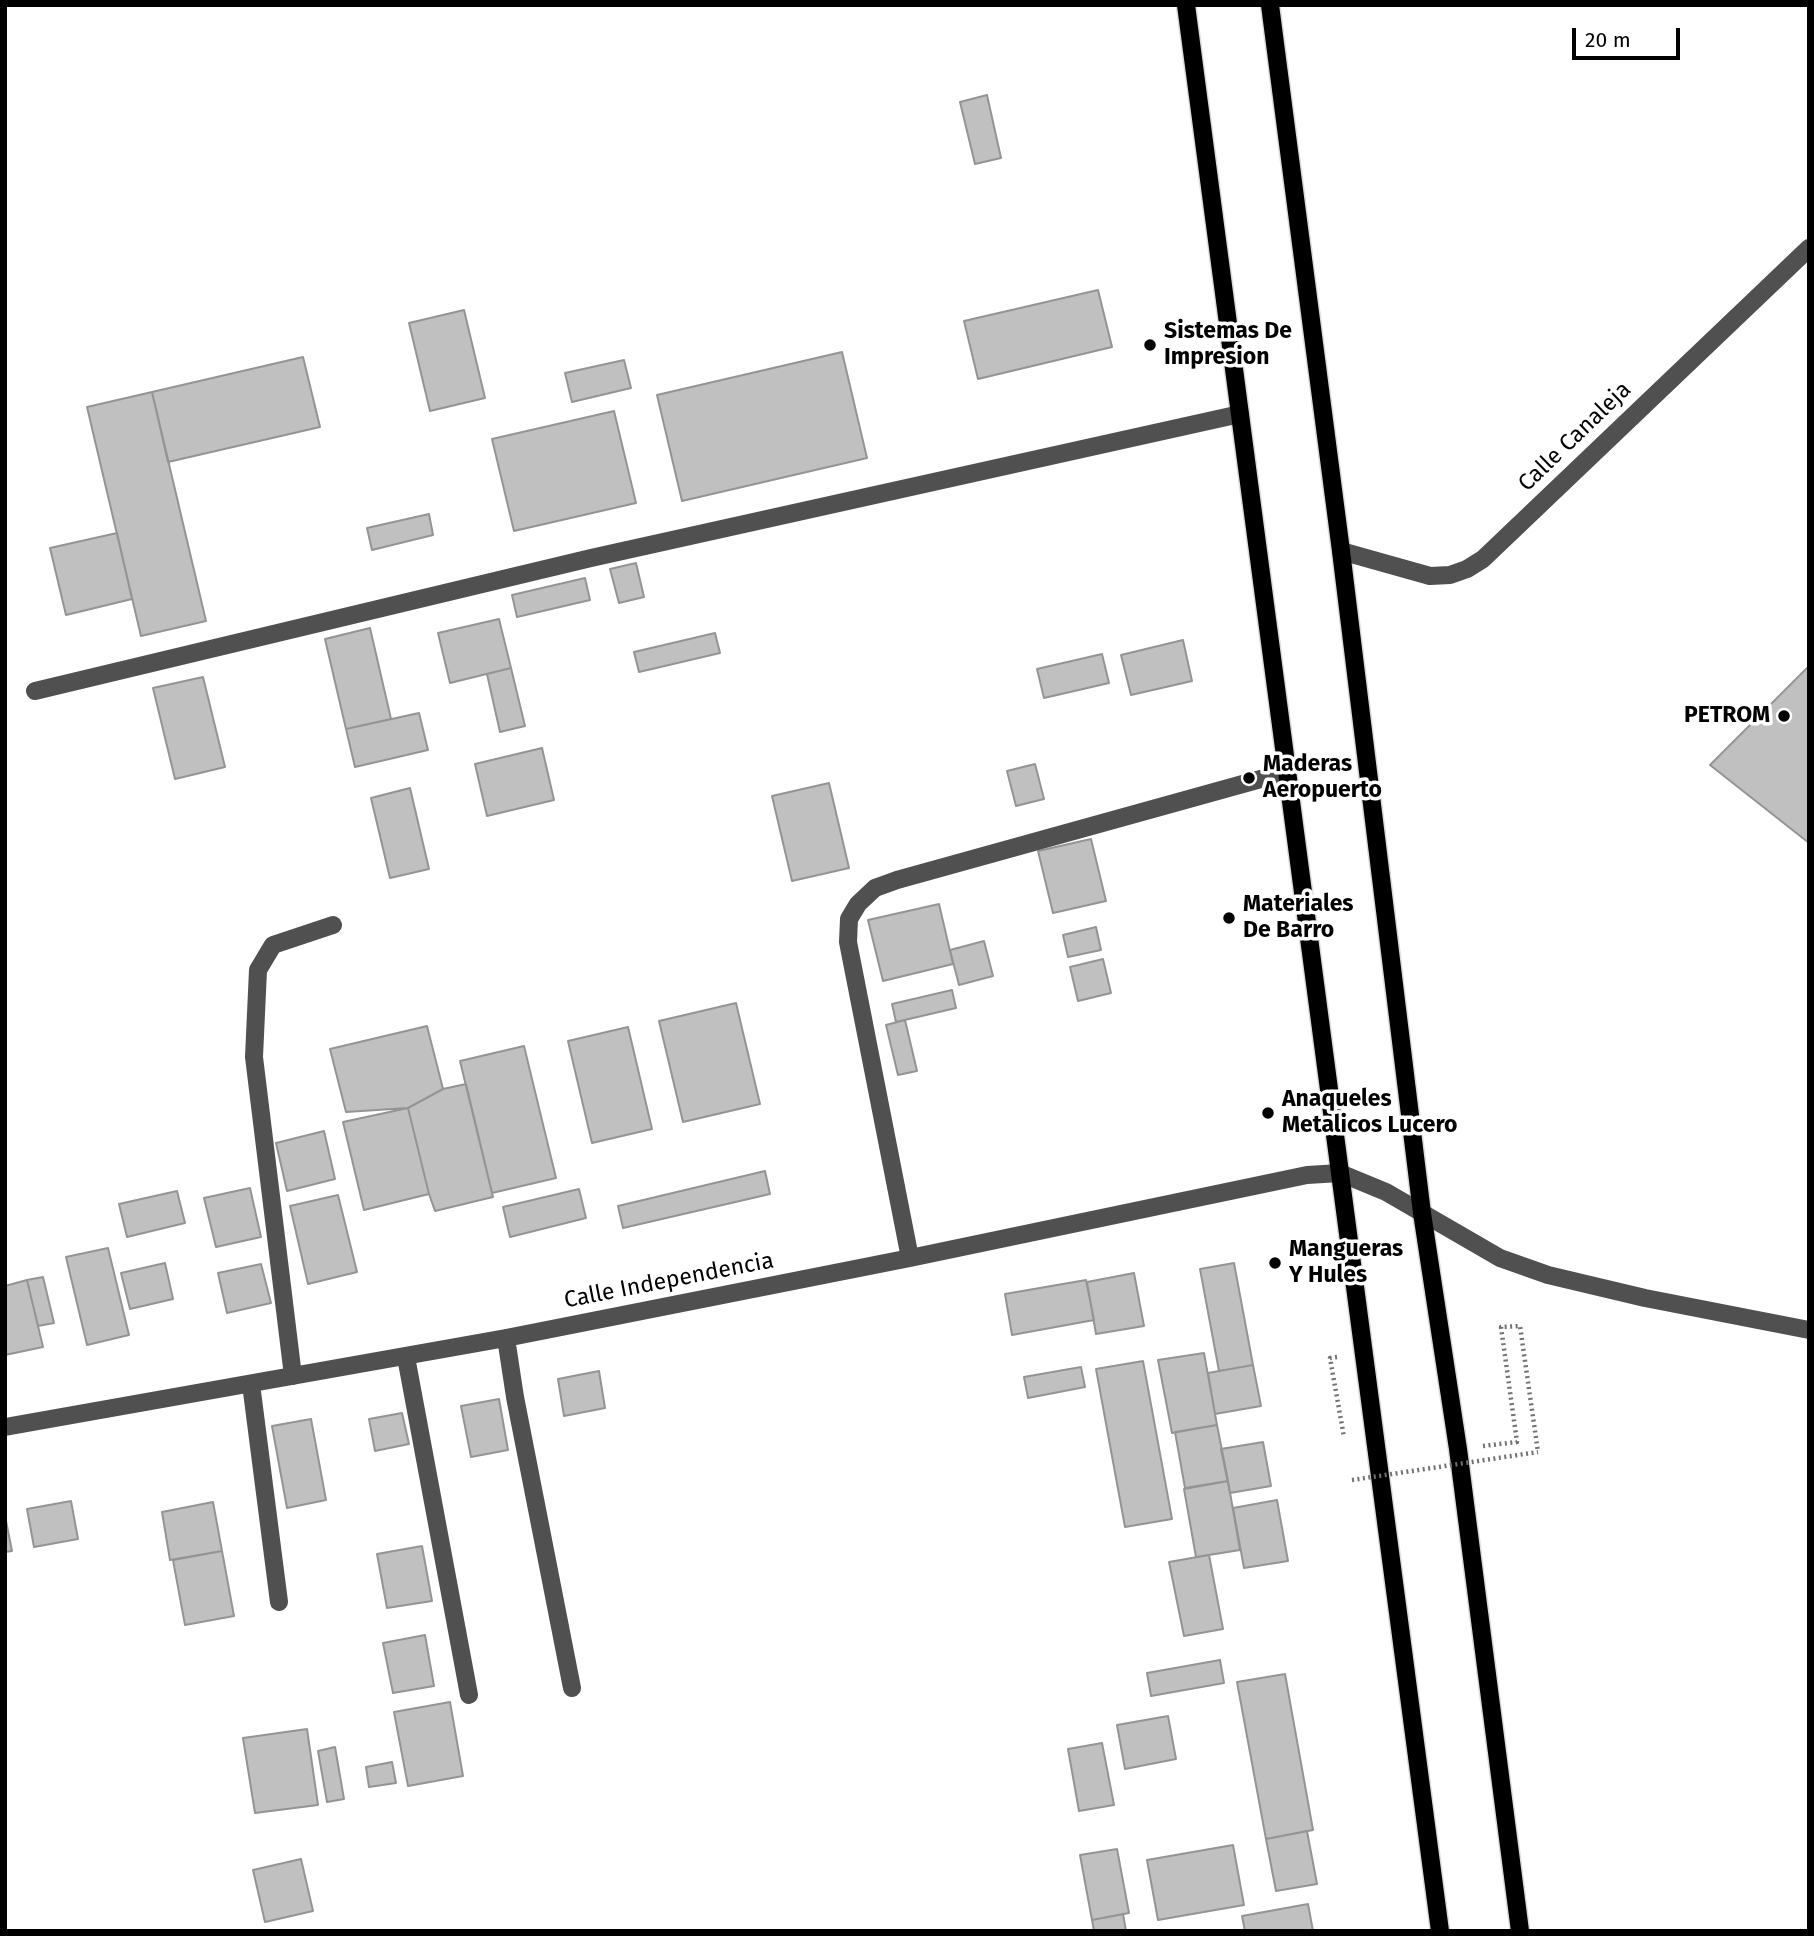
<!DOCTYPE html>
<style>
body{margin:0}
#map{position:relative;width:1814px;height:1936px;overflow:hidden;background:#fff;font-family:"Fira Sans",sans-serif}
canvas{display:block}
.frame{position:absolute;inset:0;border:7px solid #000;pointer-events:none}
.scale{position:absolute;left:1572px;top:28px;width:108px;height:32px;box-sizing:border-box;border:4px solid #000;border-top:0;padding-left:9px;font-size:21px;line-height:24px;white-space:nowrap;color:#000;-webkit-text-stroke:5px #fff;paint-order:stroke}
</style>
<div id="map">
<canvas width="1814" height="1936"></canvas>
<div class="frame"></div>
<div class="scale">20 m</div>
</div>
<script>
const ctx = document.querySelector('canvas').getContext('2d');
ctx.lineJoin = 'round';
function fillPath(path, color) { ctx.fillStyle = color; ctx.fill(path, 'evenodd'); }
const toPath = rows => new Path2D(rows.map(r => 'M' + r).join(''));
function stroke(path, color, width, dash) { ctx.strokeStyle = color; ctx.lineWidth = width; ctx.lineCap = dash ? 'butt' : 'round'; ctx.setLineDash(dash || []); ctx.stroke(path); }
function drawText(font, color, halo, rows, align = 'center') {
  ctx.font = font + ' "Fira Sans",sans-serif'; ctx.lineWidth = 7; ctx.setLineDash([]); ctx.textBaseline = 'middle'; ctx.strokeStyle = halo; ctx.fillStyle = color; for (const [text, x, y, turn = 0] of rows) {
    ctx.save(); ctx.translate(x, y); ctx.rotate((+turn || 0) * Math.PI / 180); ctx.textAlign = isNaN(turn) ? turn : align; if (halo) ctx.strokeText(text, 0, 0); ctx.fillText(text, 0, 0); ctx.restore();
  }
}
const building = toPath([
 [987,95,1001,158,975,164,960,102,987,95],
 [1098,290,1112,347,978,379,964,321,1098,290],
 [464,310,485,398,430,411,409,323,464,310],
 [842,352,867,458,682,501,657,395,842,352],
 [303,357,320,427,168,462,152,392,303,357],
 [624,360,631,388,572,402,565,373,624,360],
 [152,392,206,621,141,636,87,407,152,392],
 [614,411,636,503,514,531,492,439,614,411],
 [429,514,433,535,372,550,367,528,429,514],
 [117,533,132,599,66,615,50,548,117,533],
 [636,563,644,597,619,603,610,569,636,563],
 [585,578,590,600,517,617,512,595,585,578],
 [499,619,511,668,450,683,438,633,499,619],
 [370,628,391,719,346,729,325,639,370,628],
 [715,633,720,653,639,672,634,652,715,633],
 [1183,640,1192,681,1131,695,1121,655,1183,640],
 [1102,654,1109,683,1044,698,1037,669,1102,654],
 [1809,666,1809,843,1710,765,1809,666],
 [511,668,525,726,500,732,487,674,511,668],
 [203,677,225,767,175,779,153,688,203,677],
 [419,713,428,750,355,767,346,729,419,713],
 [542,748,554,800,487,816,475,764,542,748],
 [1035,764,1044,799,1016,806,1007,771,1035,764],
 [829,783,849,868,792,881,772,796,829,783],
 [410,788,429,869,390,878,371,798,410,788],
 [1091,839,1106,901,1053,913,1038,851,1091,839],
 [939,904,953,964,883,981,868,920,939,904],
 [1096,927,1101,950,1068,957,1063,935,1096,927],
 [984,941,993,976,959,985,950,950,984,941],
 [1103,959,1111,993,1078,1001,1070,967,1103,959],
 [952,990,956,1008,896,1022,892,1004,952,990],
 [736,1003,760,1104,683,1122,659,1021,736,1003],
 [905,1020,917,1071,898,1075,886,1025,905,1020],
 [427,1026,443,1089,408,1108,346,1112,330,1049,427,1026],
 [628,1027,652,1129,592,1143,568,1041,628,1027],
 [524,1046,556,1178,492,1193,460,1061,524,1046],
 [466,1084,493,1197,435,1211,429,1194,408,1108,443,1089,466,1084],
 [408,1108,429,1194,364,1210,343,1122,408,1108],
 [324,1131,335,1179,287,1191,276,1143,324,1131],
 [765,1171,770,1194,623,1228,618,1206,765,1171],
 [250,1188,261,1237,216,1247,204,1198,250,1188],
 [579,1189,586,1218,510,1237,503,1207,579,1189],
 [177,1191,185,1223,127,1237,119,1204,177,1191],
 [338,1195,357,1272,308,1284,290,1206,338,1195],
 [108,1248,129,1335,87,1345,66,1257,108,1248],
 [165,1263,173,1299,130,1309,121,1273,165,1263],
 [1234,1263,1253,1365,1219,1371,1200,1269,1234,1263],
 [261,1264,271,1303,227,1313,218,1273,261,1264],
 [1134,1273,1144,1326,1096,1334,1087,1282,1134,1273],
 [43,1277,54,1323,38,1326,27,1280,43,1277],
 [27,1280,43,1347,5,1355,5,1286,27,1280],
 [1086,1280,1094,1320,1012,1335,1005,1294,1086,1280],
 [1204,1353,1217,1425,1172,1433,1158,1360,1204,1353],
 [1143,1361,1172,1519,1125,1527,1096,1369,1143,1361],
 [1253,1365,1261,1406,1215,1414,1208,1373,1253,1365],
 [1081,1367,1085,1387,1028,1398,1024,1377,1081,1367],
 [599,1371,605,1408,564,1416,558,1379,599,1371],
 [499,1399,508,1450,471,1457,461,1406,499,1399],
 [402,1413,409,1444,375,1451,369,1419,402,1413],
 [311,1419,326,1500,287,1508,272,1426,311,1419],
 [1217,1425,1228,1481,1185,1488,1175,1432,1217,1425],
 [1263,1442,1271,1486,1230,1493,1221,1449,1263,1442],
 [1228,1481,1240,1550,1196,1557,1184,1489,1228,1481],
 [1277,1500,1288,1561,1244,1568,1233,1508,1277,1500],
 [71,1501,78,1539,34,1547,27,1509,71,1501],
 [213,1502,222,1551,170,1560,162,1512,213,1502],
 [5,1516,12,1551,5,1552,5,1516],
 [422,1546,432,1601,387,1608,377,1554,422,1546],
 [222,1551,234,1616,185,1625,173,1560,222,1551],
 [1209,1555,1223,1629,1184,1636,1169,1562,1209,1555],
 [425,1635,434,1686,393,1693,383,1643,425,1635],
 [1220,1660,1224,1683,1151,1696,1147,1673,1220,1660],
 [1285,1674,1313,1830,1266,1839,1237,1682,1285,1674],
 [450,1702,463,1776,408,1786,394,1712,450,1702],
 [1168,1716,1176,1759,1125,1769,1117,1725,1168,1716],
 [307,1729,318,1805,255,1813,243,1738,307,1729],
 [1102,1743,1114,1805,1079,1811,1068,1749,1102,1743],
 [335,1747,344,1799,327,1802,318,1751,335,1747],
 [392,1762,396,1783,369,1787,366,1767,392,1762],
 [1307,1831,1317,1884,1276,1891,1266,1839,1307,1831],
 [1233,1845,1244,1905,1158,1920,1147,1860,1233,1845],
 [1117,1849,1129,1913,1092,1920,1080,1855,1117,1849],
 [301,1859,313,1911,265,1922,253,1870,301,1859],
 [1308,1904,1313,1931,1245,1931,1242,1916,1308,1904],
 [1123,1914,1126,1931,1094,1931,1092,1920,1123,1914]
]);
fillPath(building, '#c0c0c0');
stroke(building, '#949494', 2);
const major = toPath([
 [1186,5,1440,1931],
 [1270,5,1341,551,1422,1213,1458,1449,1520,1931]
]);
stroke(major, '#dbdbdb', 21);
stroke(toPath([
 [1337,1357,1330,1358,1344,1437],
 [1483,1446,1517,1442,1501,1327,1520,1326,1538,1452]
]), '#727272', 4.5, [2, 3.5]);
stroke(toPath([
 [1341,551,1430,576,1450,575,1467,569,1483,559,1809,248],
 [35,691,591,558,1240,414],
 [910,1258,848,942,849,919,858,904,875,888,897,880,1286,772],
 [506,1338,515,1397,572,1688],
 [406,1357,469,1695],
 [293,1376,254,1057,258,970,273,945,333,925],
 [251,1384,279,1602],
 [5,1427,506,1338,910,1258,1307,1175,1340,1173,1386,1192,1500,1258,1548,1275,1645,1298,1809,1330]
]), '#505050', 18);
stroke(major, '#000', 18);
stroke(toPath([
 [1352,1480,1538,1452]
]), '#727272', 4.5, [2, 3.5]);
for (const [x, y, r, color] of [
 [1150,345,7,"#000"],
 [1784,716,7,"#000"],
 [1249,778,7,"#000"],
 [1229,918,7,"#000"],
 [1268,1113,7,"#000"],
 [1275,1263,7,"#000"]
]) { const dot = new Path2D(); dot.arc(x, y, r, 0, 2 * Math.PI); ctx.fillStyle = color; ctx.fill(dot); stroke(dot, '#fff', 2.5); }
drawText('bold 23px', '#000', '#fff', [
 ["Sistemas De",1164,332],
 ["Impresion",1164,358],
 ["PETROM",1770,716,"right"],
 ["Maderas",1263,765],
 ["Aeropuerto",1263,791],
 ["Materiales",1243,905],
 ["De Barro",1243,931],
 ["Anaqueles",1282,1100],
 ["Metalicos Lucero",1282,1126],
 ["Mangueras",1289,1250],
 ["Y Hules",1289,1276]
], 'left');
drawText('23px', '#000', '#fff', [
 ["Calle Canaleja",1575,437,-44],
 ["Calle Independencia",669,1281,-11]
]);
</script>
